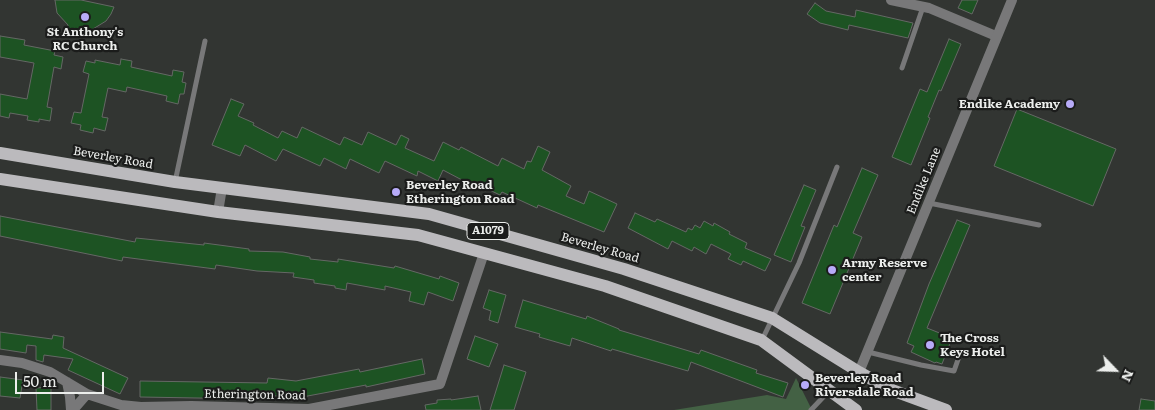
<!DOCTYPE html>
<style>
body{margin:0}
#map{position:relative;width:1155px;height:410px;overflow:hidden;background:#323532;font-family:Literata,serif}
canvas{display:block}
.north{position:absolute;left:1090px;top:345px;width:50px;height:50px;-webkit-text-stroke:4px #1b1c1b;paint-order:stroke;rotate:114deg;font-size:14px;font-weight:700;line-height:20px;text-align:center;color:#eceeec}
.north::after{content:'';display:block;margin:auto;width:18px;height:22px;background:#eceeec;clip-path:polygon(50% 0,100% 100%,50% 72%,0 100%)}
.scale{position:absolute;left:15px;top:372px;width:89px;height:22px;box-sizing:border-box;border:2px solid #eceeec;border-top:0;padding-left:6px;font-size:15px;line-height:18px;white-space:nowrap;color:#eceeec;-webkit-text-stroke:4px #1b1c1b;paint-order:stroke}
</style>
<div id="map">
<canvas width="1155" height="410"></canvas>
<div class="north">N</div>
<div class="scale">50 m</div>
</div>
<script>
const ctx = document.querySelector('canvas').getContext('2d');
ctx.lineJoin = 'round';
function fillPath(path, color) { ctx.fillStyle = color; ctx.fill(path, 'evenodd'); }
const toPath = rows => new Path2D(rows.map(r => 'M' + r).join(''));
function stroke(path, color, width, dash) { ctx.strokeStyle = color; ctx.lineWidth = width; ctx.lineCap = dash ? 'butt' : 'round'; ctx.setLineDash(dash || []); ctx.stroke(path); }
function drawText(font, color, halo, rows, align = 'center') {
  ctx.font = font + ' Literata,serif'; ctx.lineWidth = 4.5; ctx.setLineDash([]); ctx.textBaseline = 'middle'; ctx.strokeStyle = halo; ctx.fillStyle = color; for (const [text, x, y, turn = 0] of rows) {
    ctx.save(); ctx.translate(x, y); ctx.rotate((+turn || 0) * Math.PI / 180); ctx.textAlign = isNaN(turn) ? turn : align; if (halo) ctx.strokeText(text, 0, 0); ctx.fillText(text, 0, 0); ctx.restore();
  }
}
fillPath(toPath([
 [796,378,812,410,674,410,767,395,786,399]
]), '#436144');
const building = toPath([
 [55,0,81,0,114,7,111,14,106,21,93,29,92,37,67,31,68,25,57,13,55,0],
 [962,0,978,0,972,14,958,8,962,0],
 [815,3,826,11,855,17,856,10,913,23,908,38,849,25,848,30,820,23,807,14,815,3],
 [0,36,25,40,24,45,55,51,54,55,63,57,61,69,54,67,47,107,52,108,50,121,39,119,39,122,27,120,28,116,10,113,9,118,0,116,0,94,27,99,34,63,0,57,0,36],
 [949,39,961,44,941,91,939,90,928,117,930,118,911,165,892,157,920,89,927,92,949,39],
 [121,59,132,61,131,67,172,76,173,70,184,72,182,82,186,83,184,94,180,94,178,104,166,101,167,96,127,87,126,92,108,88,102,117,108,118,105,131,94,128,93,133,80,130,81,125,71,123,74,112,81,113,89,74,83,72,86,61,95,63,95,60,120,65,121,59],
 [231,99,244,104,238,116,254,123,253,125,278,138,282,131,297,138,302,127,340,145,344,137,362,145,368,132,396,145,401,135,409,139,405,148,434,161,443,142,459,150,461,147,498,166,502,158,524,169,527,161,531,162,538,146,550,152,542,170,571,186,566,196,584,204,589,191,617,204,604,232,538,205,537,208,502,192,500,195,483,187,481,190,443,170,438,181,418,171,417,176,385,161,379,173,350,159,346,169,324,158,320,166,283,149,276,161,245,145,240,156,212,145,231,99],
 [1017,109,1116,149,1093,206,994,166,1017,109],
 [862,168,878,175,853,233,862,237,830,314,802,303,834,225,837,227,862,168],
 [804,185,816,190,801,226,805,227,791,262,774,255,804,185],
 [635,213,655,222,657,219,686,232,688,228,692,230,695,225,700,228,704,221,713,226,714,223,730,232,729,234,747,243,745,248,771,259,765,271,743,261,741,265,728,259,731,254,711,244,706,254,694,247,692,251,672,241,668,249,628,228,635,213],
 [0,216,135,242,136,238,204,245,204,243,249,249,249,251,283,252,310,257,310,259,338,262,338,259,394,268,395,266,439,279,440,276,459,283,453,301,428,292,424,305,409,301,411,292,385,286,385,290,347,283,346,290,335,288,335,286,314,283,314,280,293,277,294,273,257,271,216,265,215,269,123,257,122,261,0,236,0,216],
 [957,220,970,225,927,328,952,338,942,364,936,362,935,363,911,352,914,346,907,343,929,284,957,220],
 [489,290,506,295,498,323,489,320,491,311,483,308,489,290],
 [523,300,586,319,587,316,619,329,619,330,699,354,701,350,757,370,756,373,788,383,783,397,691,362,688,371,612,349,611,351,572,338,570,346,539,337,540,334,515,327,523,300],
 [0,332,52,339,53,335,64,337,63,348,128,378,120,394,68,370,73,359,44,355,43,362,36,360,36,346,27,345,26,353,0,349,0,332],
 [475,336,498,344,489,367,467,359,475,336],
 [422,359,425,374,366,387,366,385,297,398,256,394,256,399,140,397,140,381,267,383,268,378,296,381,359,369,360,372,422,359],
 [504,365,526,372,514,410,490,410,504,365],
 [0,377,23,380,20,398,0,396,0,377],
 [51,387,51,410,37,410,36,388,51,387],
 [478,396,481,410,426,410,425,405,437,403,437,400,451,399,451,400,478,396],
 [1141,399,1155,401,1155,410,1139,410,1141,399]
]);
fillPath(building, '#1d5323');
stroke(building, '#656865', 1);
stroke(toPath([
 [902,68,923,7],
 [175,182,205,41],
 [929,203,1039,225],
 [762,340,799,263,837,167],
 [868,352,921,365,954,371,961,351],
 [811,410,829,391]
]), '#787879', 5);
stroke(toPath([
 [891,0,929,8,996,36],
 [0,360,22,363,50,372,87,394,121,405,141,407,191,406,309,409,440,384,484,253],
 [67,382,70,397,71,410],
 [73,410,87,394]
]), '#787879', 10);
stroke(toPath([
 [218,212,222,188],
 [859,372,1012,0]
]), '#787879', 10);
stroke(toPath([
 [0,153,175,182,429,214,624,269,772,318,859,372,889,389,946,410],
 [0,179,218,212,418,235,605,286,761,340,856,410]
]), '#bbbabd', 12);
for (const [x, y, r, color] of [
 [85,17,5,"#b7abf8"],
 [1070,104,5,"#b7abf8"],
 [396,192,5,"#b7abf8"],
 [832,270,5,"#b7abf8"],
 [930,345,5,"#b7abf8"],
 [805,385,5,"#b7abf8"]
]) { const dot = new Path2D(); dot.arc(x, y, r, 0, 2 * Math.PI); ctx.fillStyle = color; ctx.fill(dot); stroke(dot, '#1b1c1b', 2); }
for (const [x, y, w] of [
 [488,231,42]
]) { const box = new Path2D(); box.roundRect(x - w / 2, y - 8.5, w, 17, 4); ctx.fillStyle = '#1b1c1b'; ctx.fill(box); stroke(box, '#eceeec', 1); }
drawText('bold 11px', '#eceeec', null, [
 ["A1079",488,231]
]);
drawText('bold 12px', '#eceeec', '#1b1c1b', [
 ["St Anthony's",85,32,"center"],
 ["RC Church",85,46,"center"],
 ["Endike Academy",1060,104,"right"],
 ["Beverley Road",406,185],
 ["Etherington Road",406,199],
 ["Army Reserve",842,263],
 ["center",842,277],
 ["The Cross",940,338],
 ["Keys Hotel",940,352],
 ["Beverley Road",815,378],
 ["Riversdale Road",815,392]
], 'left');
drawText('12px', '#eceeec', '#1b1c1b', [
 ["Beverley Road",113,158,10],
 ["Endike Lane",924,181,-68],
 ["Beverley Road",600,248,16],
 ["Etherington Road",255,395,1]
]);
</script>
